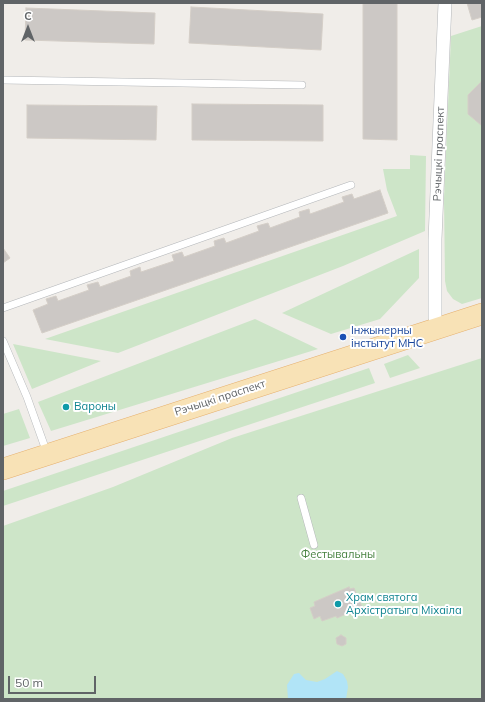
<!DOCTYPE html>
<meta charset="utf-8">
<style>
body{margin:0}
#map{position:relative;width:485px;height:702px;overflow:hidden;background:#f0ede9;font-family:Mulish,sans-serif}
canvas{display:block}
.frame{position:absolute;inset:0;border:4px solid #606467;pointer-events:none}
.north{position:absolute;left:8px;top:8px;width:40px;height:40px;-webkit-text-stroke:3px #fff;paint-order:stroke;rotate:0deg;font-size:11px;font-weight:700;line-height:16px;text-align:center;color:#606467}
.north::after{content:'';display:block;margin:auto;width:14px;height:18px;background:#606467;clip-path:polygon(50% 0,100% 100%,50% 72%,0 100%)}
.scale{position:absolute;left:8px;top:676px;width:88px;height:18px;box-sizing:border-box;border:2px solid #606467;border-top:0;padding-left:5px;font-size:12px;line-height:14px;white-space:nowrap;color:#606467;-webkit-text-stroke:3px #fff;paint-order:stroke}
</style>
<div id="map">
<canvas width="485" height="702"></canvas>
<div class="frame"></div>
<div class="north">С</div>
<div class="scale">50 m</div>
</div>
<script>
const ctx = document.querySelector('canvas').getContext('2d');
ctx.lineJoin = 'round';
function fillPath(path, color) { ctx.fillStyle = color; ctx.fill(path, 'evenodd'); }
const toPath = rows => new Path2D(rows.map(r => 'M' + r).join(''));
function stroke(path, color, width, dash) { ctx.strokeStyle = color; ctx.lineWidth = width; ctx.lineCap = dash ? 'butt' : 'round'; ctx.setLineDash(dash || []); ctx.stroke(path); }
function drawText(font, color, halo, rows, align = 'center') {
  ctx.font = font + ' Mulish,sans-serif'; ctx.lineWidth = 4; ctx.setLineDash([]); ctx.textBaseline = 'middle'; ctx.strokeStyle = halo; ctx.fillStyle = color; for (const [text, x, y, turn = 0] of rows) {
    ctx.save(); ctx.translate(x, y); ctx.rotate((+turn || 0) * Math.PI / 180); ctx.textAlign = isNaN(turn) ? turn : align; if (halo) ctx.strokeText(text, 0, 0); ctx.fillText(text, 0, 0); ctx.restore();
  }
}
fillPath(toPath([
 [482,26,482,298,462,304,453,299,447,291,445,281,444,198,451,36],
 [410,155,426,156,425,231,343,266,118,353,45,339,397,216,387,190,383,169,410,169],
 [419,249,419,278,380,319,331,334,282,313],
 [255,319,318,349,51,431,38,402],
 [13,344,101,361,32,389],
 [408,355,420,368,390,378,384,364],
 [482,358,482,699,3,699,3,526,113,487,232,438],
 [369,368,375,383,3,506,3,491],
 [19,409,30,438,3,446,3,414]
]), '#cde5c8');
fillPath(toPath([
 [337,671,343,674,347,681,348,687,346,699,288,699,287,685,294,674,299,673,306,680,317,682,325,679]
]), '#b1e4f7');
const building = toPath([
 [363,3,397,3,397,140,363,139,363,3],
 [467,3,482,3,482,17,472,20,467,3],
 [191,7,323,14,321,50,189,43,191,7],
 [26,8,155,13,154,44,25,40,26,8],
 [481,82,482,83,481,125,468,114,468,95,481,82],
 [192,104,323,105,323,141,192,140,192,104],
 [27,105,157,106,156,140,27,138,27,105],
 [380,190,388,213,42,333,33,310,48,304,46,299,56,296,58,301,89,290,87,285,98,282,100,287,131,276,130,271,140,267,141,272,174,261,172,255,182,252,184,257,215,246,214,241,224,238,226,243,259,231,257,226,268,223,270,228,300,217,299,212,309,209,310,214,344,202,342,197,352,194,354,199,380,190],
 [3,248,10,258,3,263,3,248],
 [349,587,350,589,354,588,362,607,337,618,336,616,322,621,320,616,314,619,310,608,315,606,314,602,349,587],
 [341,635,346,638,346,644,342,646,337,644,336,638,341,635]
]);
fillPath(building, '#ccc8c5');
stroke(building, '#d4cec7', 1);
const service = toPath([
 [3,80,302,85],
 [3,308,351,185],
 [3,341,27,397,47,453],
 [301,498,314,545]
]);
const minor = toPath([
 [438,328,435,318,435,239,445,3]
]);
const primary = toPath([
 [3,469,482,314]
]);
stroke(service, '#b3b6b9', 8);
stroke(minor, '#b3b6b9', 14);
stroke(primary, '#e5af6d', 22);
stroke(service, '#fff', 7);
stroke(minor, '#fff', 13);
stroke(primary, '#f8e2b6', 21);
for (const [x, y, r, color] of [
 [343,337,4,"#1a4fb4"],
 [66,407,4,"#0f9aa8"],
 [338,604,4,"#0f9aa8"]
]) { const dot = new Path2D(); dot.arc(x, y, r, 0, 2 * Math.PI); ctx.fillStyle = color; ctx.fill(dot); stroke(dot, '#fff', 1.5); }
drawText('11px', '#606467', '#fff', [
 ["Рэчыцкі праспект",439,154,-88],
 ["Рэчыцкі праспект",220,398,-18]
]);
drawText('11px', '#164399', '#fff', [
 ["Інжынерны",351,331],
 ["інстытут МНС",351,344]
], 'left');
drawText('11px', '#0d838f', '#fff', [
 ["Вароны",74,407],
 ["Храм святога",346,598],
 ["Архістратыга Міхаіла",346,611]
], 'left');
drawText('11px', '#45803e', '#fff', [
 ["Фестывальны",338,555]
]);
</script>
